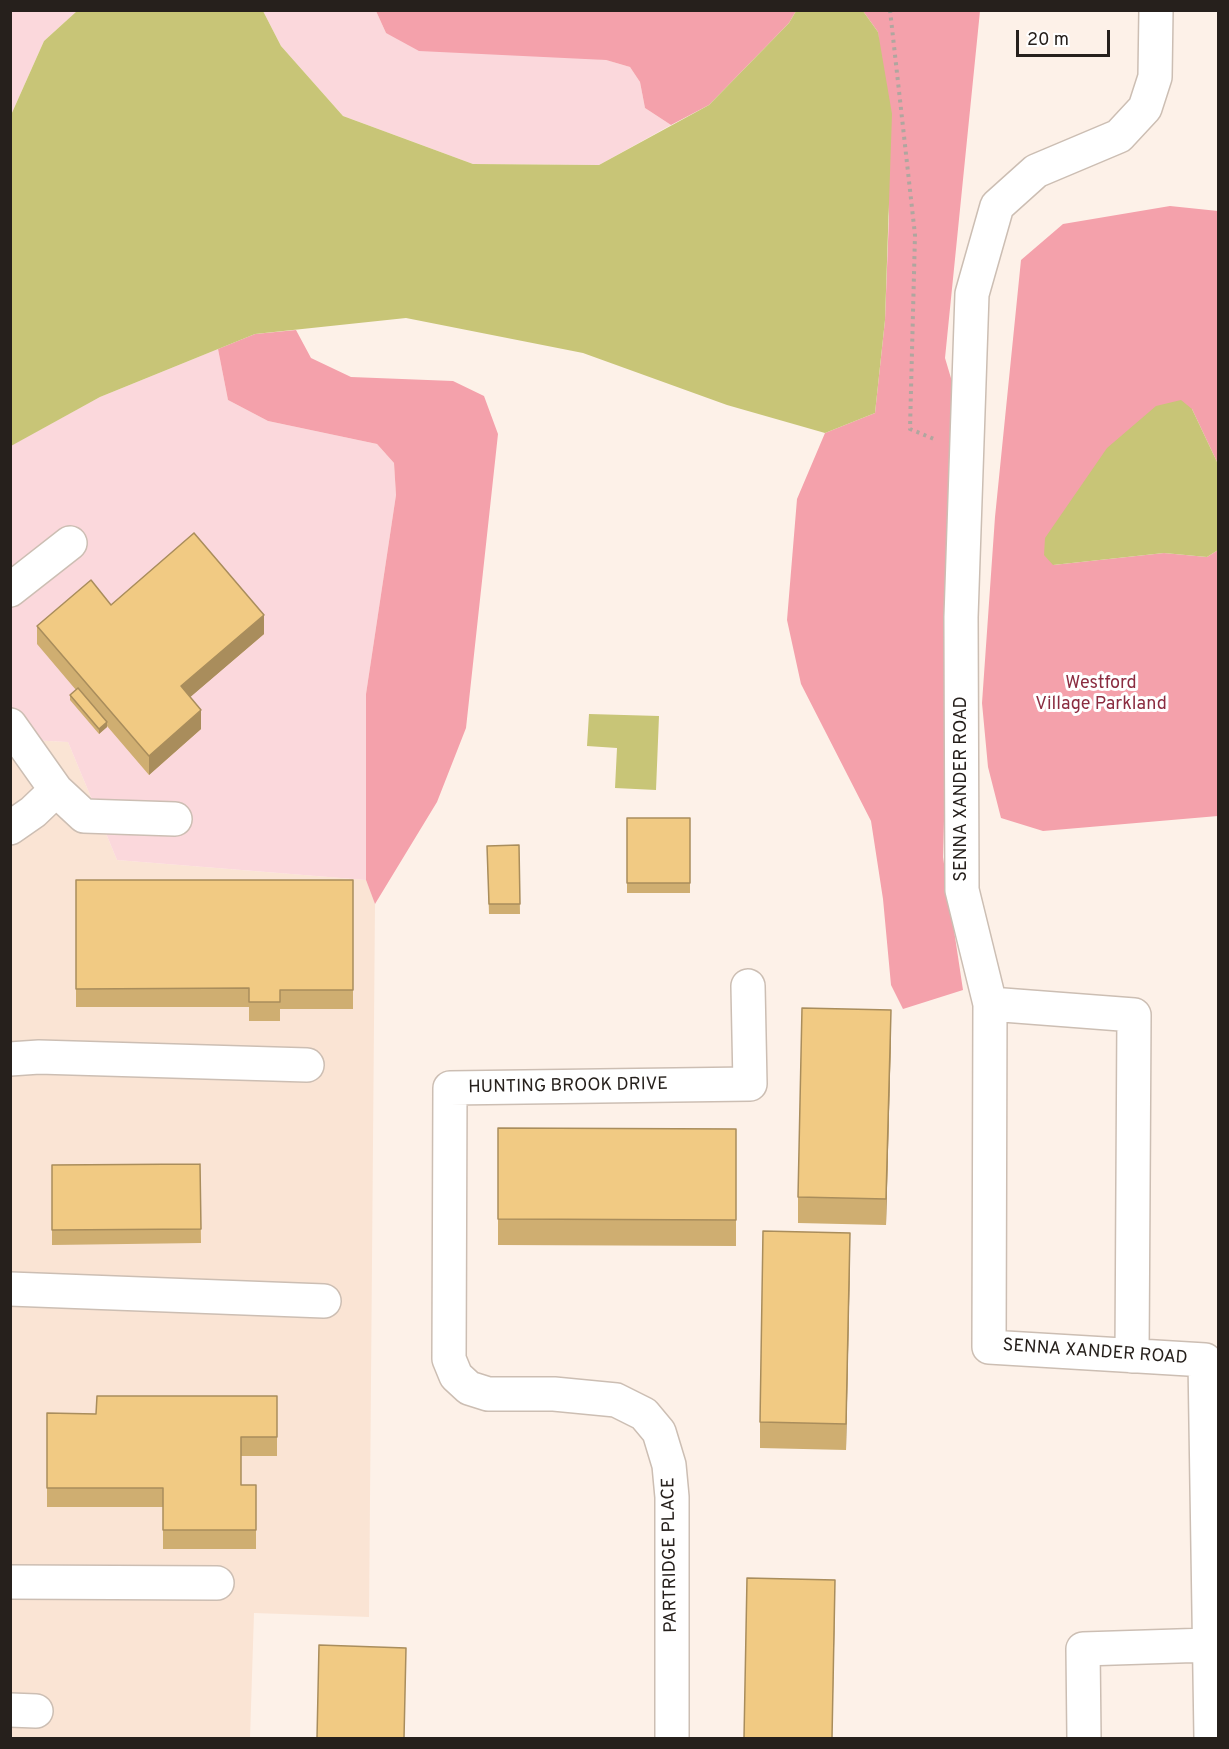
<!DOCTYPE html>
<style>
body{margin:0}
#map{position:relative;width:1229px;height:1749px;overflow:hidden;background:#fdf1e8;font-family:Overpass,sans-serif}
canvas{display:block}
.frame{position:absolute;inset:0;border:12px solid #26201c;pointer-events:none}
.scale{position:absolute;left:1016px;top:30px;width:94px;height:27px;box-sizing:border-box;border:3px solid #26201c;border-top:0;padding-left:8px;font-size:18px;line-height:21px;white-space:nowrap;color:#26201c;-webkit-text-stroke:4px #fff;paint-order:stroke}
</style>
<div id="map">
<canvas width="1229" height="1749"></canvas>
<div class="frame"></div>
<div class="scale">20 m</div>
</div>
<script>
const ctx = document.querySelector('canvas').getContext('2d');
ctx.lineJoin = 'round';
function fillPath(path, color) { ctx.fillStyle = color; ctx.fill(path, 'evenodd'); }
const toPath = rows => new Path2D(rows.map(r => 'M' + r).join(''));
function stroke(path, color, width, dash) { ctx.strokeStyle = color; ctx.lineWidth = width; ctx.lineCap = dash ? 'butt' : 'round'; ctx.setLineDash(dash || []); ctx.stroke(path); }
function drawText(font, color, halo, rows, align = 'center') {
  ctx.font = font + ' Overpass,sans-serif'; ctx.lineWidth = 6; ctx.setLineDash([]); ctx.textBaseline = 'middle'; ctx.strokeStyle = halo; ctx.fillStyle = color; for (const [text, x, y, turn = 0] of rows) {
    ctx.save(); ctx.translate(x, y); ctx.rotate((+turn || 0) * Math.PI / 180); ctx.textAlign = isNaN(turn) ? turn : align; if (halo) ctx.strokeText(text, 0, 0); ctx.fillText(text, 0, 0); ctx.restore();
  }
}
fillPath(toPath([
 [10,739,68,742,117,860,366,880,375,904,369,1617,254,1613,250,1738,11,1738]
]), '#fae4d4');
fillPath(toPath([
 [11,11,77,11,44,41,11,115],
 [263,11,376,11,386,33,606,60,630,67,640,82,645,108,671,125,599,165,473,164,343,116,281,46],
 [218,349,228,400,268,421,377,444,394,463,396,495,366,694,366,880,117,860,68,742,11,739,10,446,100,397]
]), '#fbd8dc');
fillPath(toPath([
 [376,11,796,11,789,23,709,105,671,125,645,108,640,82,630,67,606,60,419,51,386,33],
 [863,11,980,11,945,358,956,395,943,857,963,990,903,1009,891,985,883,899,871,821,801,684,787,620,797,499,825,433,875,413,885,320,889,216,878,32],
 [1170,206,1218,211,1218,464,1192,409,1053,565,1164,553,1207,557,1218,550,1218,816,1043,831,1001,818,988,767,982,703,995,517,1021,260,1063,224],
 [296,330,311,358,351,377,453,381,484,396,498,434,466,728,437,802,375,904,366,880,366,694,396,495,394,463,377,444,268,421,228,400,218,349,255,334]
]), '#f4a1ab');
fillPath(toPath([
 [77,11,263,11,281,46,343,116,473,164,599,165,709,105,789,23,796,11,863,11,878,32,892,114,885,320,875,413,825,433,727,405,583,353,406,318,255,334,100,397,11,446,11,115,44,41],
 [1181,400,1192,409,1218,464,1218,550,1207,557,1164,553,1053,565,1044,555,1045,538,1107,448,1156,406],
 [589,714,659,716,656,790,615,788,617,748,587,746]
]), '#c8c577');
const minor = toPath([
 [1156,10,1155,77,1145,108,1119,136,1036,171,997,206,972,294,961,617,962,890,990,1004,989,1347,1205,1360,1211,1738],
 [10,590,70,543],
 [10,725,56,790,33,812,10,828],
 [56,790,84,816,175,819],
 [990,1004,1134,1015,1132,1356],
 [10,1059,39,1057,307,1065],
 [10,1289,324,1301],
 [10,1582,217,1583],
 [10,1710,36,1711],
 [672,1738,672,1497,669,1465,659,1432,644,1414,616,1400,554,1394,488,1394,469,1388,456,1376,449,1359,450,1088,750,1084,748,986],
 [1084,1738,1083,1649,1209,1645]
]);
stroke(minor, '#ccbeb3', 36);
stroke(toPath([
 [890,10,915,235,910,429,934,439]
]), '#b0a69f', 4, [3, 4.5]);
stroke(minor, '#fff', 33);
fillPath(toPath([
 [111,605,264,634,190,697,201,729,149,775,107,726,107,727,99,734,70,700,70,695,76,690,37,644,37,626],
 [627,818,690,818,690,893,627,893],
 [519,845,520,914,489,914,487,846],
 [76,880,353,880,353,1009,280,1009,280,1021,249,1021,249,1007,76,1007],
 [891,1036,886,1225,798,1223,798,1197],
 [498,1128,736,1129,736,1246,498,1245],
 [200,1164,201,1243,52,1245,52,1165],
 [850,1259,846,1450,760,1448,760,1422],
 [277,1396,277,1456,241,1456,241,1485,256,1485,256,1549,163,1549,163,1507,47,1507,47,1413,96,1414]
]), '#cfae71');
fillPath(toPath([
 [264,615,264,634,181,705,181,686],
 [201,710,201,729,149,775,149,756],
 [107,722,107,727,99,734,99,729],
 [891,1010,891,1036,886,1225,886,1199],
 [850,1233,850,1259,846,1450,846,1424],
 [835,1580,835,1605,832,1738]
]), '#a98d5c');
const building = toPath([
 [194,533,264,615,181,686,201,710,149,756,37,626,91,580,111,605,194,533],
 [78,688,107,722,99,729,70,695,78,688],
 [627,818,690,818,690,883,627,883,627,818],
 [519,845,520,904,489,904,487,846,519,845],
 [76,880,353,880,353,990,280,990,280,1002,249,1002,249,988,76,989,76,880],
 [802,1008,891,1010,886,1199,798,1197,802,1008],
 [498,1128,736,1129,736,1220,498,1219,498,1128],
 [200,1164,201,1229,52,1230,52,1165,200,1164],
 [763,1231,850,1233,846,1424,760,1422,763,1231],
 [97,1396,277,1396,277,1437,241,1437,241,1485,256,1485,256,1530,163,1530,163,1488,47,1488,47,1413,96,1414,97,1396],
 [747,1578,835,1580,832,1738,744,1738,747,1578],
 [319,1645,406,1648,404,1738,317,1738,319,1645]
]);
fillPath(building, '#f1ca83');
stroke(building, '#a98d5c', 1.5);
drawText('18px', '#8b2c40', '#fff', [
 ["Westford",1101,684],
 ["Village Parkland",1101,705]
]);
drawText('18px', '#26201c', '#fff', [
 ["SENNA XANDER ROAD",962,789,-90],
 ["HUNTING BROOK DRIVE",568,1087,-1],
 ["SENNA XANDER ROAD",1095,1353,4],
 ["PARTRIDGE PLACE",671,1555,-91]
]);
</script>
